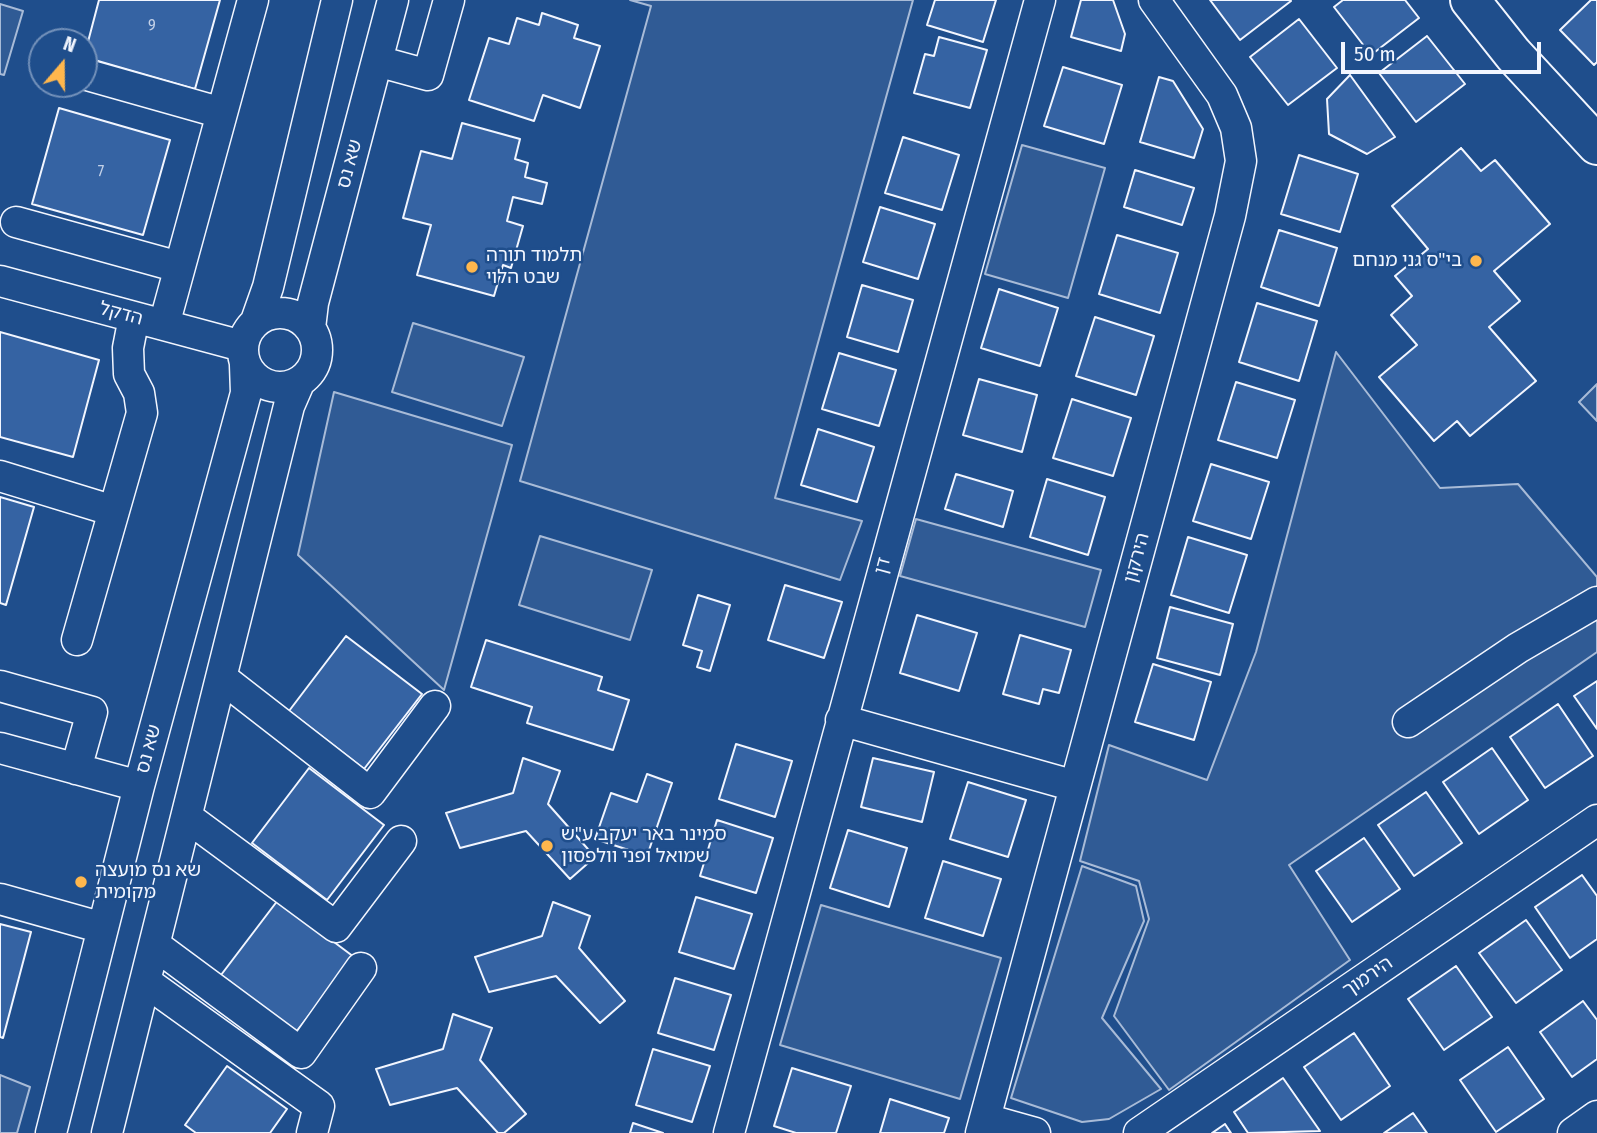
<!DOCTYPE html>
<meta charset="utf-8">
<style>
body{margin:0}
#map{position:relative;width:1597px;height:1133px;overflow:hidden;background:#1f4e8c;font-family:"Fira Sans Condensed",sans-serif}
canvas{display:block}
.north{position:absolute;left:28px;top:28px;width:70px;height:70px;box-sizing:border-box;background:#1f4e8c;border:2px solid #7391ba;border-radius:50%;rotate:20deg;font-size:19px;font-weight:700;line-height:28px;text-align:center;color:#f2f6ff}
.north::after{content:'';display:block;margin:auto;width:24px;height:32px;background:#ffb74d;clip-path:polygon(50% 0,100% 100%,50% 72%,0 100%)}
.scale{position:absolute;left:1341px;top:42px;width:200px;height:32px;box-sizing:border-box;border:4px solid #f2f6ff;border-top:0;padding-left:9px;font-size:21px;line-height:24px;white-space:nowrap;color:#f2f6ff;-webkit-text-stroke:5px #1f4e8c;paint-order:stroke}
</style>
<div id="map">
<canvas width="1597" height="1133"></canvas>
<div class="north">N</div>
<div class="scale">50 m</div>
</div>
<script>
const ctx = document.querySelector('canvas').getContext('2d');
ctx.lineJoin = 'round';
function fillPath(path, color) { ctx.fillStyle = color; ctx.fill(path, 'evenodd'); }
const toPath = rows => new Path2D(rows.map(r => 'M' + r).join(''));
function stroke(path, color, width, dash) { ctx.strokeStyle = color; ctx.lineWidth = width; ctx.lineCap = dash ? 'butt' : 'round'; ctx.setLineDash(dash || []); ctx.stroke(path); }
function drawText(font, color, halo, rows, align = 'center') {
  ctx.font = font + ' "Fira Sans Condensed","Noto Sans Hebrew",sans-serif'; ctx.lineWidth = 5; ctx.setLineDash([]); ctx.textBaseline = 'middle'; ctx.strokeStyle = halo; ctx.fillStyle = color; for (const [text, x, y, turn = 0] of rows) {
    ctx.save(); ctx.translate(x, y); ctx.rotate((+turn || 0) * Math.PI / 180); ctx.textAlign = isNaN(turn) ? turn : align; if (halo) ctx.strokeText(text, 0, 0); ctx.fillText(text, 0, 0); ctx.restore();
  }
}
const built = toPath([
 [630,0,913,0,775,498,862,521,840,580,520,481,651,6,630,0],
 [0,4,23,11,4,75,0,74,0,4],
 [1022,145,1105,168,1068,298,985,274,1022,145],
 [413,323,524,357,502,426,392,392,413,323],
 [1336,352,1440,488,1518,484,1597,577,1597,652,1289,865,1350,960,1169,1090,1114,1016,1149,919,1139,881,1080,861,1109,745,1207,780,1256,652,1336,352],
 [1597,384,1597,421,1579,402,1597,384],
 [334,392,512,445,444,690,298,555,334,392],
 [916,519,1101,570,1085,627,900,576,916,519],
 [540,536,652,570,630,640,519,605,540,536],
 [1082,866,1136,886,1144,921,1102,1018,1161,1089,1109,1119,1082,1122,1011,1098,1082,866],
 [821,905,1001,958,960,1099,780,1045,821,905],
 [0,1075,30,1087,17,1133,0,1133,0,1075]
]);
fillPath(built, '#305b95');
stroke(built, '#a8bbd7', 2);
const building = toPath([
 [99,0,220,0,195,89,84,57,99,0],
 [935,0,996,0,983,42,927,25,935,0],
 [1081,0,1113,0,1125,34,1121,51,1071,37,1081,0],
 [1210,0,1290,0,1291,1,1240,40,1210,0],
 [1343,0,1405,0,1419,18,1371,55,1334,7,1343,0],
 [1591,0,1597,0,1597,62,1594,65,1560,30,1591,0],
 [542,13,578,25,574,38,600,46,580,108,543,95,534,121,469,100,489,38,509,44,517,18,539,25,542,13],
 [1299,19,1337,68,1288,105,1250,57,1299,19],
 [1427,36,1465,84,1416,122,1379,73,1427,36],
 [939,37,987,50,970,108,914,93,925,54,934,56,939,37],
 [1063,67,1122,85,1104,144,1044,126,1063,67],
 [1350,75,1395,137,1367,154,1329,134,1327,99,1350,75],
 [1159,77,1173,81,1203,129,1194,158,1140,142,1159,77],
 [59,108,170,140,143,235,32,204,59,108],
 [462,123,520,139,515,159,528,163,525,177,547,183,542,204,513,197,507,221,523,226,511,268,503,265,494,296,417,275,431,225,403,218,421,151,452,159,462,123],
 [903,137,959,155,942,210,885,193,903,137],
 [1461,148,1481,171,1495,160,1550,224,1494,271,1520,301,1489,327,1536,381,1470,436,1457,421,1434,441,1379,377,1417,345,1391,315,1412,296,1395,276,1428,249,1392,206,1461,148],
 [1299,155,1358,174,1340,232,1281,214,1299,155],
 [1135,170,1194,188,1182,225,1124,207,1135,170],
 [880,207,935,224,918,279,863,262,880,207],
 [1279,230,1337,248,1319,306,1261,287,1279,230],
 [1117,235,1178,253,1160,313,1099,294,1117,235],
 [862,285,913,300,898,352,847,337,862,285],
 [999,289,1058,308,1040,366,981,348,999,289],
 [1257,303,1317,321,1299,381,1239,362,1257,303],
 [1095,317,1154,336,1136,395,1076,376,1095,317],
 [0,332,99,360,73,457,0,437,0,332],
 [839,353,896,370,879,426,822,409,839,353],
 [979,379,1037,395,1022,452,963,435,979,379],
 [1236,382,1295,400,1277,458,1218,440,1236,382],
 [1072,399,1131,418,1113,476,1053,458,1072,399],
 [818,429,874,447,857,502,801,485,818,429],
 [1211,464,1269,482,1251,539,1193,521,1211,464],
 [956,474,1013,491,1003,527,945,509,956,474],
 [1047,479,1105,497,1088,555,1030,537,1047,479],
 [0,497,34,507,6,605,0,603,0,497],
 [1188,537,1247,555,1229,613,1171,595,1188,537],
 [785,585,842,602,824,658,768,640,785,585],
 [698,595,730,605,710,671,697,667,702,651,683,645,698,595],
 [1170,607,1233,624,1220,675,1157,658,1170,607],
 [917,615,977,633,959,691,900,673,917,615],
 [1020,635,1071,650,1059,693,1043,689,1039,704,1003,694,1020,635],
 [346,636,422,694,364,769,289,711,346,636],
 [486,640,602,677,598,690,629,700,613,750,527,723,532,707,471,687,486,640],
 [1153,664,1211,682,1194,740,1135,722,1153,664],
 [1597,681,1597,729,1574,696,1597,681],
 [1558,704,1593,756,1545,788,1510,737,1558,704],
 [736,744,792,761,775,817,719,799,736,744],
 [1492,748,1528,800,1479,834,1443,782,1492,748],
 [523,758,560,771,548,804,595,857,570,879,526,831,460,848,446,813,513,793,523,758],
 [873,758,934,772,922,822,861,807,873,758],
 [309,768,384,825,327,900,252,843,309,768],
 [647,774,672,783,647,856,595,839,611,793,637,802,647,774],
 [968,782,1026,800,1008,857,950,839,968,782],
 [1426,792,1462,843,1414,876,1378,825,1426,792],
 [717,820,773,838,756,893,700,876,717,820],
 [848,830,907,848,889,907,830,888,848,830],
 [1364,838,1400,889,1352,922,1316,871,1364,838],
 [943,861,1001,879,983,936,925,918,943,861],
 [1582,875,1597,896,1597,939,1570,958,1535,907,1582,875],
 [696,897,752,914,734,969,679,952,696,897],
 [278,900,354,957,296,1032,221,975,278,900],
 [553,902,590,916,579,948,625,1001,600,1023,556,976,489,992,475,957,542,936,553,902],
 [1526,920,1562,970,1516,1003,1479,953,1526,920],
 [0,924,31,932,3,1038,0,1037,0,924],
 [1456,966,1492,1017,1444,1050,1408,999,1456,966],
 [675,978,731,995,714,1050,658,1033,675,978],
 [1583,1001,1597,1020,1597,1059,1572,1077,1540,1032,1583,1001],
 [453,1014,492,1028,480,1060,526,1114,504,1133,498,1133,457,1088,390,1105,376,1069,443,1049,453,1014],
 [1354,1033,1390,1086,1341,1120,1304,1067,1354,1033],
 [1508,1047,1544,1099,1496,1132,1460,1080,1508,1047],
 [653,1049,710,1066,692,1122,636,1105,653,1049],
 [227,1066,287,1109,270,1133,196,1133,185,1125,227,1066],
 [792,1068,851,1086,836,1133,796,1133,774,1126,792,1068],
 [1283,1078,1320,1131,1248,1133,1234,1112,1283,1078],
 [890,1099,949,1118,944,1133,880,1133,890,1099],
 [1413,1113,1427,1133,1384,1133,1413,1113],
 [633,1123,663,1133,630,1133,633,1123],
 [1225,1124,1231,1133,1212,1133,1225,1124]
]);
fillPath(building, '#3563a3');
stroke(building, '#f2f6ff', 2);
const minor = toPath([
 [377,61,428,75,449,0],
 [84,74,222,113],
 [16,222,179,267],
 [0,281,242,346],
 '243 350a37 37 0 1 1 74 0a37 37 0 1 1-74 0Z',
 [256,321,268,287,337,0],
 [164,325,253,0],
 [310,328,313,303,393,0],
 [0,476,114,511],
 [77,640,142,413,139,393,129,374,128,348,134,317],
 [222,678,370,793,435,706],
 [0,686,92,712,76,769],
 [841,720,1075,786],
 [1408,722,1518,648,1597,602],
 [0,748,139,786],
 [187,817,336,927,401,841],
 [0,899,103,928],
 [155,945,301,1053,361,968],
 [146,982,319,1106,312,1133],
 [985,1119,1035,1133],
 [51,1133,139,786,246,393,245,365],
 [107,1133,289,406,299,383],
 [729,1133,1040,0],
 [981,1133,1230,216,1241,161,1236,128,1222,95,1154,0],
 [1139,1133,1597,820],
 [1573,1133,1597,1116]
]);
const major = toPath([
 [1470,0,1513,54,1597,145]
]);
stroke(minor, '#f2f6ff', 33);
stroke(major, '#f2f6ff', 42);
stroke(minor, '#1f4e8c', 30);
stroke(major, '#1f4e8c', 38);
for (const [x, y, r, color] of [
 [1476,261,7,"#ffb74d"],
 [472,267,7,"#ffb74d"],
 [547,846,7,"#ffb74d"],
 [81,882,7,"#ffb74d"]
]) { const dot = new Path2D(); dot.arc(x, y, r, 0, 2 * Math.PI); ctx.fillStyle = color; ctx.fill(dot); stroke(dot, '#1f4e8c', 2.5); }
drawText('16px', '#c3d1e8', null, [
 ["9",152,26],
 ["7",101,172]
]);
drawText('19px', '#f2f6ff', '#1f4e8c', [
 ["שא נס",350,164,-75],
 ["הדקל",121,314,15],
 ["הירקון",1137,558,-75],
 ["דן",883,566,-75],
 ["שא נס",149,749,-75],
 ["הירמוך",1368,977,-34]
]);
drawText('19px', '#f2f6ff', '#1f4e8c', [
 ["תלמוד תורה",486,256],
 ["שבט הלוי",486,278],
 ["בי\"ס גני מנחם",1462,261,"right"],
 ["סמינר באר יעקב ע\"ש",561,835],
 ["שמואל ופני וולפסון",561,857],
 ["שא נס מועצה",95,871],
 ["מקומית",95,893]
], 'left');
</script>
